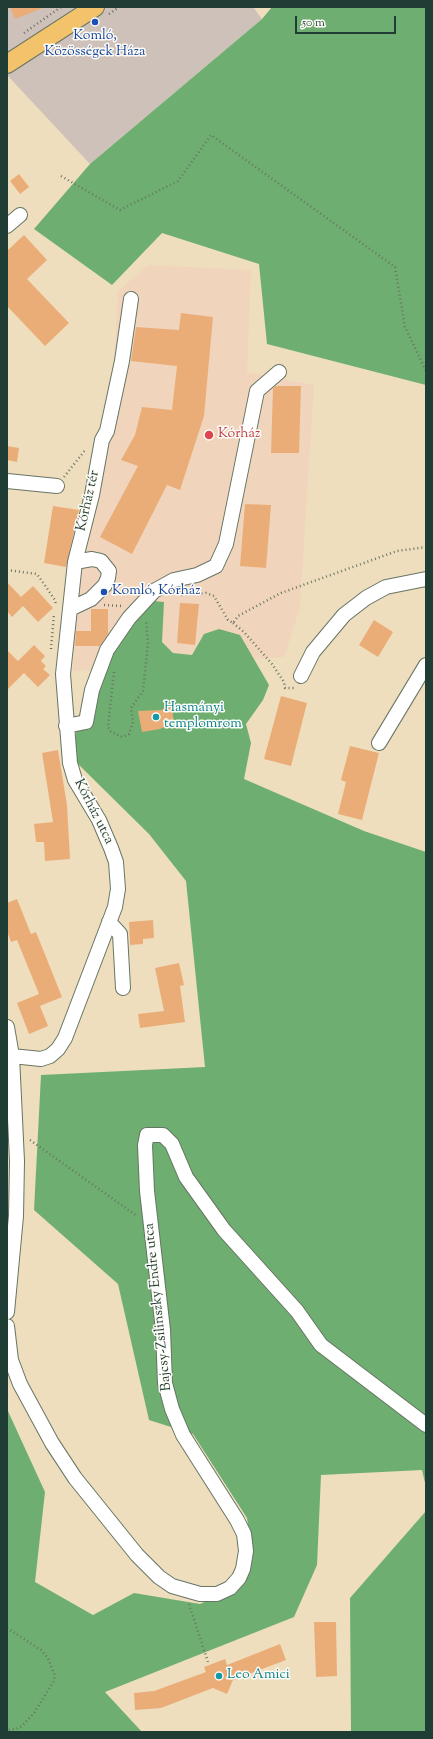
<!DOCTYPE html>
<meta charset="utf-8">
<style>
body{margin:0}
#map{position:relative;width:433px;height:1739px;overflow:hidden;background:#eedebd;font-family:"Sorts Mill Goudy",serif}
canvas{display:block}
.frame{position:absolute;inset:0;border:8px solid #1f3d34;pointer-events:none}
.scale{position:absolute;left:295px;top:16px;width:101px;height:18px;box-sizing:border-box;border:2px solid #1f3d34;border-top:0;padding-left:5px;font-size:12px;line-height:14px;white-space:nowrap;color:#1f3d34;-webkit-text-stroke:3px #fdfcf7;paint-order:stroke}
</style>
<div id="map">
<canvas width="433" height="1739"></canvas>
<div class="frame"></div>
<div class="scale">50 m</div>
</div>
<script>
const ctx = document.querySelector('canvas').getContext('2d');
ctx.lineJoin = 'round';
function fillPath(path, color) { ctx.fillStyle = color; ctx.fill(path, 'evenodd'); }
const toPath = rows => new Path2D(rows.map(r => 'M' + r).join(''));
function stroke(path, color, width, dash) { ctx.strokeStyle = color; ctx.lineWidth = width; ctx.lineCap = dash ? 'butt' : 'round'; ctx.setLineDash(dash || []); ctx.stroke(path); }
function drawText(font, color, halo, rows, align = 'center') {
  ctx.font = font + ' "Sorts Mill Goudy",serif'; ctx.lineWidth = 3; ctx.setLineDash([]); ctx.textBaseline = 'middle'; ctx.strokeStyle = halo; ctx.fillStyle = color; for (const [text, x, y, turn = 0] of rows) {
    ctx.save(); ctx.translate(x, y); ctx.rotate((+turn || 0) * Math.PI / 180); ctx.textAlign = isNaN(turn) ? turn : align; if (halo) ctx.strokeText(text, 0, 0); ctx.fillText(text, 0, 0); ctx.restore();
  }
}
fillPath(toPath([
 [148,265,251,270,247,372,314,385,300,608,284,657,146,668,73,671,75,601,102,484,113,384,118,291]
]), '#f0d5bc');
fillPath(toPath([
 [7,7,253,7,262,19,90,164,7,75]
]), '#cec1b9');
fillPath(toPath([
 [272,7,426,7,426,385,267,344,259,264,162,233,112,285,34,229,90,164,262,19],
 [153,601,164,602,162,642,173,653,192,655,204,634,219,629,240,635,269,685,263,700,246,724,251,743,244,779,364,831,426,852,426,1487,422,1470,321,1475,317,1565,294,1617,105,1692,142,1732,7,1732,7,1409,45,1492,35,1582,93,1615,134,1593,200,1604,241,1586,253,1558,247,1518,193,1434,149,1420,118,1284,34,1210,41,1075,205,1067,186,881,149,834,76,762,76,727,106,655],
 [426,1511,426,1732,351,1732,350,1598]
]), '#6eaf71');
fillPath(toPath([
 [10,7,42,7,43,8,15,19],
 [19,174,29,187,20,194,10,181],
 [24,235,47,260,27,279,69,323,45,346,7,306,7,251],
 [181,313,213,317,204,416,180,490,167,485,132,554,100,537,138,466,121,460,135,435,142,407,172,410,177,366,131,361,136,327,179,330],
 [276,386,301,386,299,453,271,453,273,388],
 [7,446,19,448,17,462,7,460],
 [245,504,271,505,266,568,240,566],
 [53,506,79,510,66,567,44,563],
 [7,582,21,597,33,586,53,608,38,622,23,606,12,617,7,611],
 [180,603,199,604,195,645,177,643],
 [91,609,108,609,108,634,100,646,75,646,76,631,91,631],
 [374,620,393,632,378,657,359,645],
 [34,645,45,656,41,661,46,666,43,669,50,675,38,687,24,673,7,690,7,650,18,661],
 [281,696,307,703,291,766,264,759],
 [165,707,172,708,174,723,160,729,142,732,138,711,162,710],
 [350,746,379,753,362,820,338,814,346,782,341,780],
 [58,750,67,805,70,859,45,861,44,842,36,842,34,824,53,822,42,753],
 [17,899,31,934,36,932,62,997,40,1006,48,1026,29,1034,17,1003,39,994,17,940,11,942,7,931,7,903],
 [153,920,154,938,143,939,143,944,130,945,129,922],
 [179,963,184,985,180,986,185,1022,140,1028,138,1014,164,1011,155,968],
 [314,1622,336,1622,337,1676,316,1677],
 [280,1644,286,1660,233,1680,227,1694,213,1688,161,1708,135,1710,134,1693,154,1691,206,1672,204,1667,225,1659,227,1665]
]), '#ebad78');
const minor = toPath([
 [7,226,20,215],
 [7,481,57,486],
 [70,609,91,599,105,585,108,578,109,571,101,561,92,559,75,562],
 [301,676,313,652,344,615,366,598,386,587,426,579],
 [66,726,86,722,92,690,107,650,129,618,154,591,174,580,197,575,216,566,226,544,257,391,279,372],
 [379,743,426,665],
 [109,922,120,934,123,988],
 [7,1027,12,1056,17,1161,16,1216,7,1312],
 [12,1056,41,1059,50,1056,58,1049,65,1038,115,907,118,889,116,862,111,848,99,820,75,780,70,763,63,674,75,562,92,495,102,440,107,431,122,361,131,299],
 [7,1326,11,1360,20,1384,52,1443,75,1478,137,1555,159,1577,172,1586,200,1594,217,1594,230,1588,239,1578,243,1569,246,1551,244,1534,237,1520,183,1435,172,1409,165,1383,163,1330,147,1191,145,1145,147,1135,163,1135,172,1144,186,1177,224,1230,297,1311,321,1345,426,1425]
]);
const major = toPath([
 [7,64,95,7]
]);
stroke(minor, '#677564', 16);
stroke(major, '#677564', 20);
stroke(toPath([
 [109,14,119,7],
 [24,33,61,7],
 [61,176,120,210,178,181,211,135,395,267,405,327,426,371],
 [64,477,86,449],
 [7,570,37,574,55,600,56,605],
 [180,591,182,595,206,593,214,596,228,620,233,623,238,616,281,593,397,551,426,547],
 [104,605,123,606],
 [233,623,244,632,272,664,284,682,285,688,294,688],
 [51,649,54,614],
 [114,672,108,726,110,731,122,737,129,734,133,722,131,708,143,691,148,643,146,620],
 [30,1140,137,1216],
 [189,1604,208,1662],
 [7,1628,41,1650,48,1658,55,1676,54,1681,34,1713,22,1726,16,1729,7,1730]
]), '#677564', 2.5, [1, 3]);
stroke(minor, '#fff', 14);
stroke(major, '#f2c36a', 18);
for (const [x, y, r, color] of [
 [95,22,4,"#1a4fb4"],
 [209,435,5,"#e0444e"],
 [104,592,4,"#1a4fb4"],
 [156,717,4,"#0f9aa8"],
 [219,1676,4,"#0f9aa8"]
]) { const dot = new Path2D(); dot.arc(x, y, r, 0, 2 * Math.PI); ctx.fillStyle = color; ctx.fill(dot); stroke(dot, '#fdfcf7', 1.5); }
drawText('14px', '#164399', '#fdfcf7', [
 ["Komló,",95,37],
 ["Közösségek Háza",95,53],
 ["Komló, Kórház",112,592,"left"]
]);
drawText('14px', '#be3a42', '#fdfcf7', [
 ["Kórház",218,435]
], 'left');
drawText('14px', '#1f3d34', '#fdfcf7', [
 ["Kórház tér",89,501,-77],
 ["Kórház utca",93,812,63],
 ["Bajcsy-Zsilinszky Endre utca",159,1307,-96]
]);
drawText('14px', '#0d838f', '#fdfcf7', [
 ["Hasmányi",164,709],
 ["templomrom",164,725],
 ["Leo Amici",227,1676]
], 'left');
</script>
